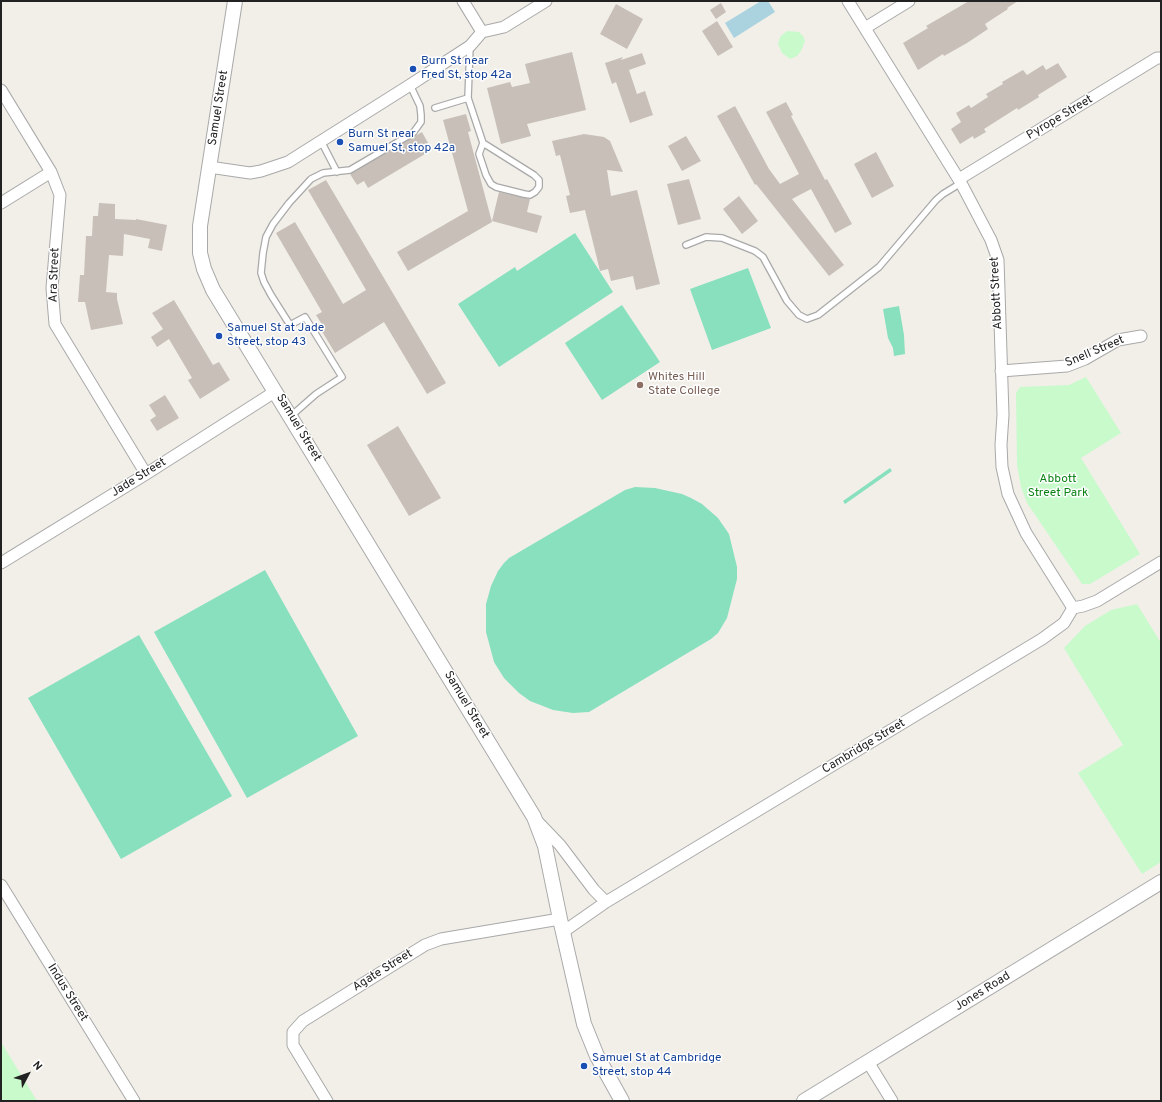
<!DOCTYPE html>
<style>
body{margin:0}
#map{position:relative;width:1162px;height:1102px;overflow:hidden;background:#f2efe9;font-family:Overpass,sans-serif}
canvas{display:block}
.frame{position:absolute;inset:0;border:2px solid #222;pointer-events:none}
.north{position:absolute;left:8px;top:1054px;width:40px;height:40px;-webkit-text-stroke:3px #fff;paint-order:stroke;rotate:49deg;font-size:11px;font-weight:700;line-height:16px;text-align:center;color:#222}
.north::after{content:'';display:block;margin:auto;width:14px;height:18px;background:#222;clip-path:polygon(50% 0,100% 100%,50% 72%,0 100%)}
</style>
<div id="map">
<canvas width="1162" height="1102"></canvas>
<div class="frame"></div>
<div class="north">N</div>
</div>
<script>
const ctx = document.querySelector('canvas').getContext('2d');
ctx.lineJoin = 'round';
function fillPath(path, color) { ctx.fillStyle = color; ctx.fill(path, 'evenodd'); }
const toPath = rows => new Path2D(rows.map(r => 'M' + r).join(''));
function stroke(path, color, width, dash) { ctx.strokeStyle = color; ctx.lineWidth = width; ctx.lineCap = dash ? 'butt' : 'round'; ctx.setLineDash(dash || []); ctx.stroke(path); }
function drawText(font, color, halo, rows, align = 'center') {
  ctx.font = font + ' Overpass,sans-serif'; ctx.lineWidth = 3; ctx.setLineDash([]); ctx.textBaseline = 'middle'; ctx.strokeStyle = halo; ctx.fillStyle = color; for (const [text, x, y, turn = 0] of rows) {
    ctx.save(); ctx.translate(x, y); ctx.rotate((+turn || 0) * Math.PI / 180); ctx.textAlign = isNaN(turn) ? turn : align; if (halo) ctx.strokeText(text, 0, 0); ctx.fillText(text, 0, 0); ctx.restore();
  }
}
fillPath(toPath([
 [787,31,799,32,803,36,805,41,801,51,797,56,790,59,782,53,778,44,780,37],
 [1086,377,1121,433,1081,458,1140,554,1090,584,1082,584,1027,503,1021,487,1017,465,1016,393,1020,387,1069,385],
 [1137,604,1161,643,1161,862,1142,874,1078,773,1123,745,1064,648,1085,626,1111,610],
 [1,1042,37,1101,1,1101]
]), '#c8facc');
fillPath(toPath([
 [575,233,613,292,499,367,458,304,515,267,517,271],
 [748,268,771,328,712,350,690,289],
 [622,305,660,362,602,400,565,343],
 [899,306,904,335,905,354,894,356,893,348,888,338,883,309],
 [890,468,892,471,845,504,843,501],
 [635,487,655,488,682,494,691,498,702,504,718,518,729,534,737,567,737,579,727,618,718,633,711,639,589,712,573,713,553,710,543,706,530,701,519,693,504,678,494,662,486,632,486,604,491,586,498,571,504,563,509,558,625,490],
 [265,570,358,736,247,798,154,632],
 [139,635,232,796,121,859,28,698]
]), '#88e0be');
fillPath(toPath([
 [761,1,768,1,775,12,734,38,725,23]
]), '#aad3df');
fillPath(toPath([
 [969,1,1018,1,1007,8,1008,9,985,24,988,29,967,43,944,56,943,54,918,70,903,43,928,28,926,26],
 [721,3,726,12,716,19,710,10],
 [616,4,643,19,627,49,600,34],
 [717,21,733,47,718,56,702,31],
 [572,52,586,110,527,124,531,136,501,144,487,88,510,82,512,87,530,83,525,64],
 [642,53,646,64,629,70,637,94,645,91,653,115,630,123,616,82,612,84,605,63,623,57,621,60],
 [1058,63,1067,77,1038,95,1039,97,1018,110,1017,108,984,129,986,132,974,139,973,136,960,144,951,129,961,122,956,113,969,105,971,108,988,97,986,94,1003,84,1002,82,1023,70,1027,75,1043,65,1046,70],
 [786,102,793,115,791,116,825,180,827,179,852,224,835,233,811,189,792,199,844,265,829,276,756,184,755,185,717,116,735,106,769,169,780,184,799,174,766,112],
 [466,114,471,131,468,132,492,222,408,271,397,252,468,211,443,120],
 [422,132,428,143,421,148,425,154,368,188,364,181,357,185,350,174],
 [584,134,604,137,610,141,623,172,607,170,611,196,637,190,660,284,636,290,633,276,611,281,608,269,600,271,585,210,570,213,566,196,570,195,560,155,556,156,552,141],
 [686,136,701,161,682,171,668,146],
 [876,152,894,186,872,198,854,164],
 [689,179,701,219,678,225,667,184],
 [326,180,446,383,427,394,384,322,335,353,320,328,323,326,316,315,322,312,276,233,295,222,343,304,366,290,308,190],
 [499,192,530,199,527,212,542,216,537,233,492,221],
 [739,196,758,221,742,234,723,209],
 [99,203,115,204,115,219,136,220,136,219,167,225,162,251,148,248,150,239,124,234,123,256,109,255,106,292,117,293,117,299,123,324,91,330,85,302,78,302,80,275,84,275,86,236,92,236,93,216,98,216],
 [174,300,213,365,219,362,230,380,200,399,188,380,192,378,169,339,157,347,151,337,163,329,152,313],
 [165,395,179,418,157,431,150,420,156,416,149,405],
 [398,426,441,498,409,516,367,445]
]), '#c7bfb8');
const service = toPath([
 [470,46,468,98,483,143,534,175,539,180,539,187,535,192,530,195,524,194,496,187,491,184,486,175,479,154,483,143],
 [435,108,468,98],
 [321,141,337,172],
 [686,245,706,237,722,238,755,251,763,257,787,301,799,315,807,319,818,315,879,267,936,200,943,194,961,183],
 [291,416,316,394,342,377,305,317,290,325,271,295,264,282,261,273,263,253,266,237,273,224,289,203,311,179,323,173,350,170,413,133,421,122,421,115,420,106,410,85]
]);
const minor = toPath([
 [463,1,482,32],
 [848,1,961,183,991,240,998,260,1003,415,1001,445,1002,467,1008,494,1026,533,1073,608],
 [865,28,909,1],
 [1,90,51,172,60,195,52,288,55,324,146,474],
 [209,167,250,173,261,171,288,162,410,85,470,46,482,32,504,27,546,1],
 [959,179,1157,58,1161,58],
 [1,203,51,172],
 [1001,371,1067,366,1085,359,1118,340,1141,336],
 [1,563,146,474,276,391],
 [1073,608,1083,606,1097,601,1161,562],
 [537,821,560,845,594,890,606,902],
 [1,885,134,1101],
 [563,932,606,902,1042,639,1064,623,1073,608],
 [868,1062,892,1101],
 [327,1101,293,1045,293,1032,303,1021,425,945,441,939,560,919]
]);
const tertiary = toPath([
 [235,1,200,226,200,253,204,269,213,290,534,817,545,846,560,919,584,1024,597,1056,622,1101],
 [804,1101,1161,882]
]);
stroke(service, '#a9a9a9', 8);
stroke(minor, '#a9a9a9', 13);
stroke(tertiary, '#a9a9a9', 16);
stroke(service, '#fff', 5.5);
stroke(minor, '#fff', 11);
stroke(tertiary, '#fff', 14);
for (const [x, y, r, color] of [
 [413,69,4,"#1a4fb4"],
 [340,142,4,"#1a4fb4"],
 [219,336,4,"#1a4fb4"],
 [640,385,4,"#8d6e63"],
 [584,1066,4,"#1a4fb4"]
]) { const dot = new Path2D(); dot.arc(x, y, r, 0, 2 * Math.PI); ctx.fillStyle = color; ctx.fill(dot); stroke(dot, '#fff', 1.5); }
drawText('12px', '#164399', '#fff', [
 ["Burn St near",421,62],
 ["Fred St, stop 42a",421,76],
 ["Burn St near",348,135],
 ["Samuel St, stop 42a",348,149],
 ["Samuel St at Jade",227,329],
 ["Street, stop 43",227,343],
 ["Samuel St at Cambridge",592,1059],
 ["Street, stop 44",592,1073]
], 'left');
drawText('12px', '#222', '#fff', [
 ["Samuel Street",219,108,-81],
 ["Pyrope Street",1060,118,-31],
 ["Ara Street",55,275,-88],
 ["Abbott Street",997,293,-93],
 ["Snell Street",1095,352,-23],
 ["Samuel Street",298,428,59],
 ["Jade Street",139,478,-32],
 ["Samuel Street",466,705,59],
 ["Cambridge Street",864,747,-31],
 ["Agate Street",383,971,-32],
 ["Jones Road",983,992,-32],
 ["Indus Street",67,993,58]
]);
drawText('12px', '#785e54', '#fff', [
 ["Whites Hill",648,378],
 ["State College",648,392]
], 'left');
drawText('12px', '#0c8416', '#fff', [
 ["Abbott",1058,480],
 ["Street Park",1058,494]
]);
</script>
